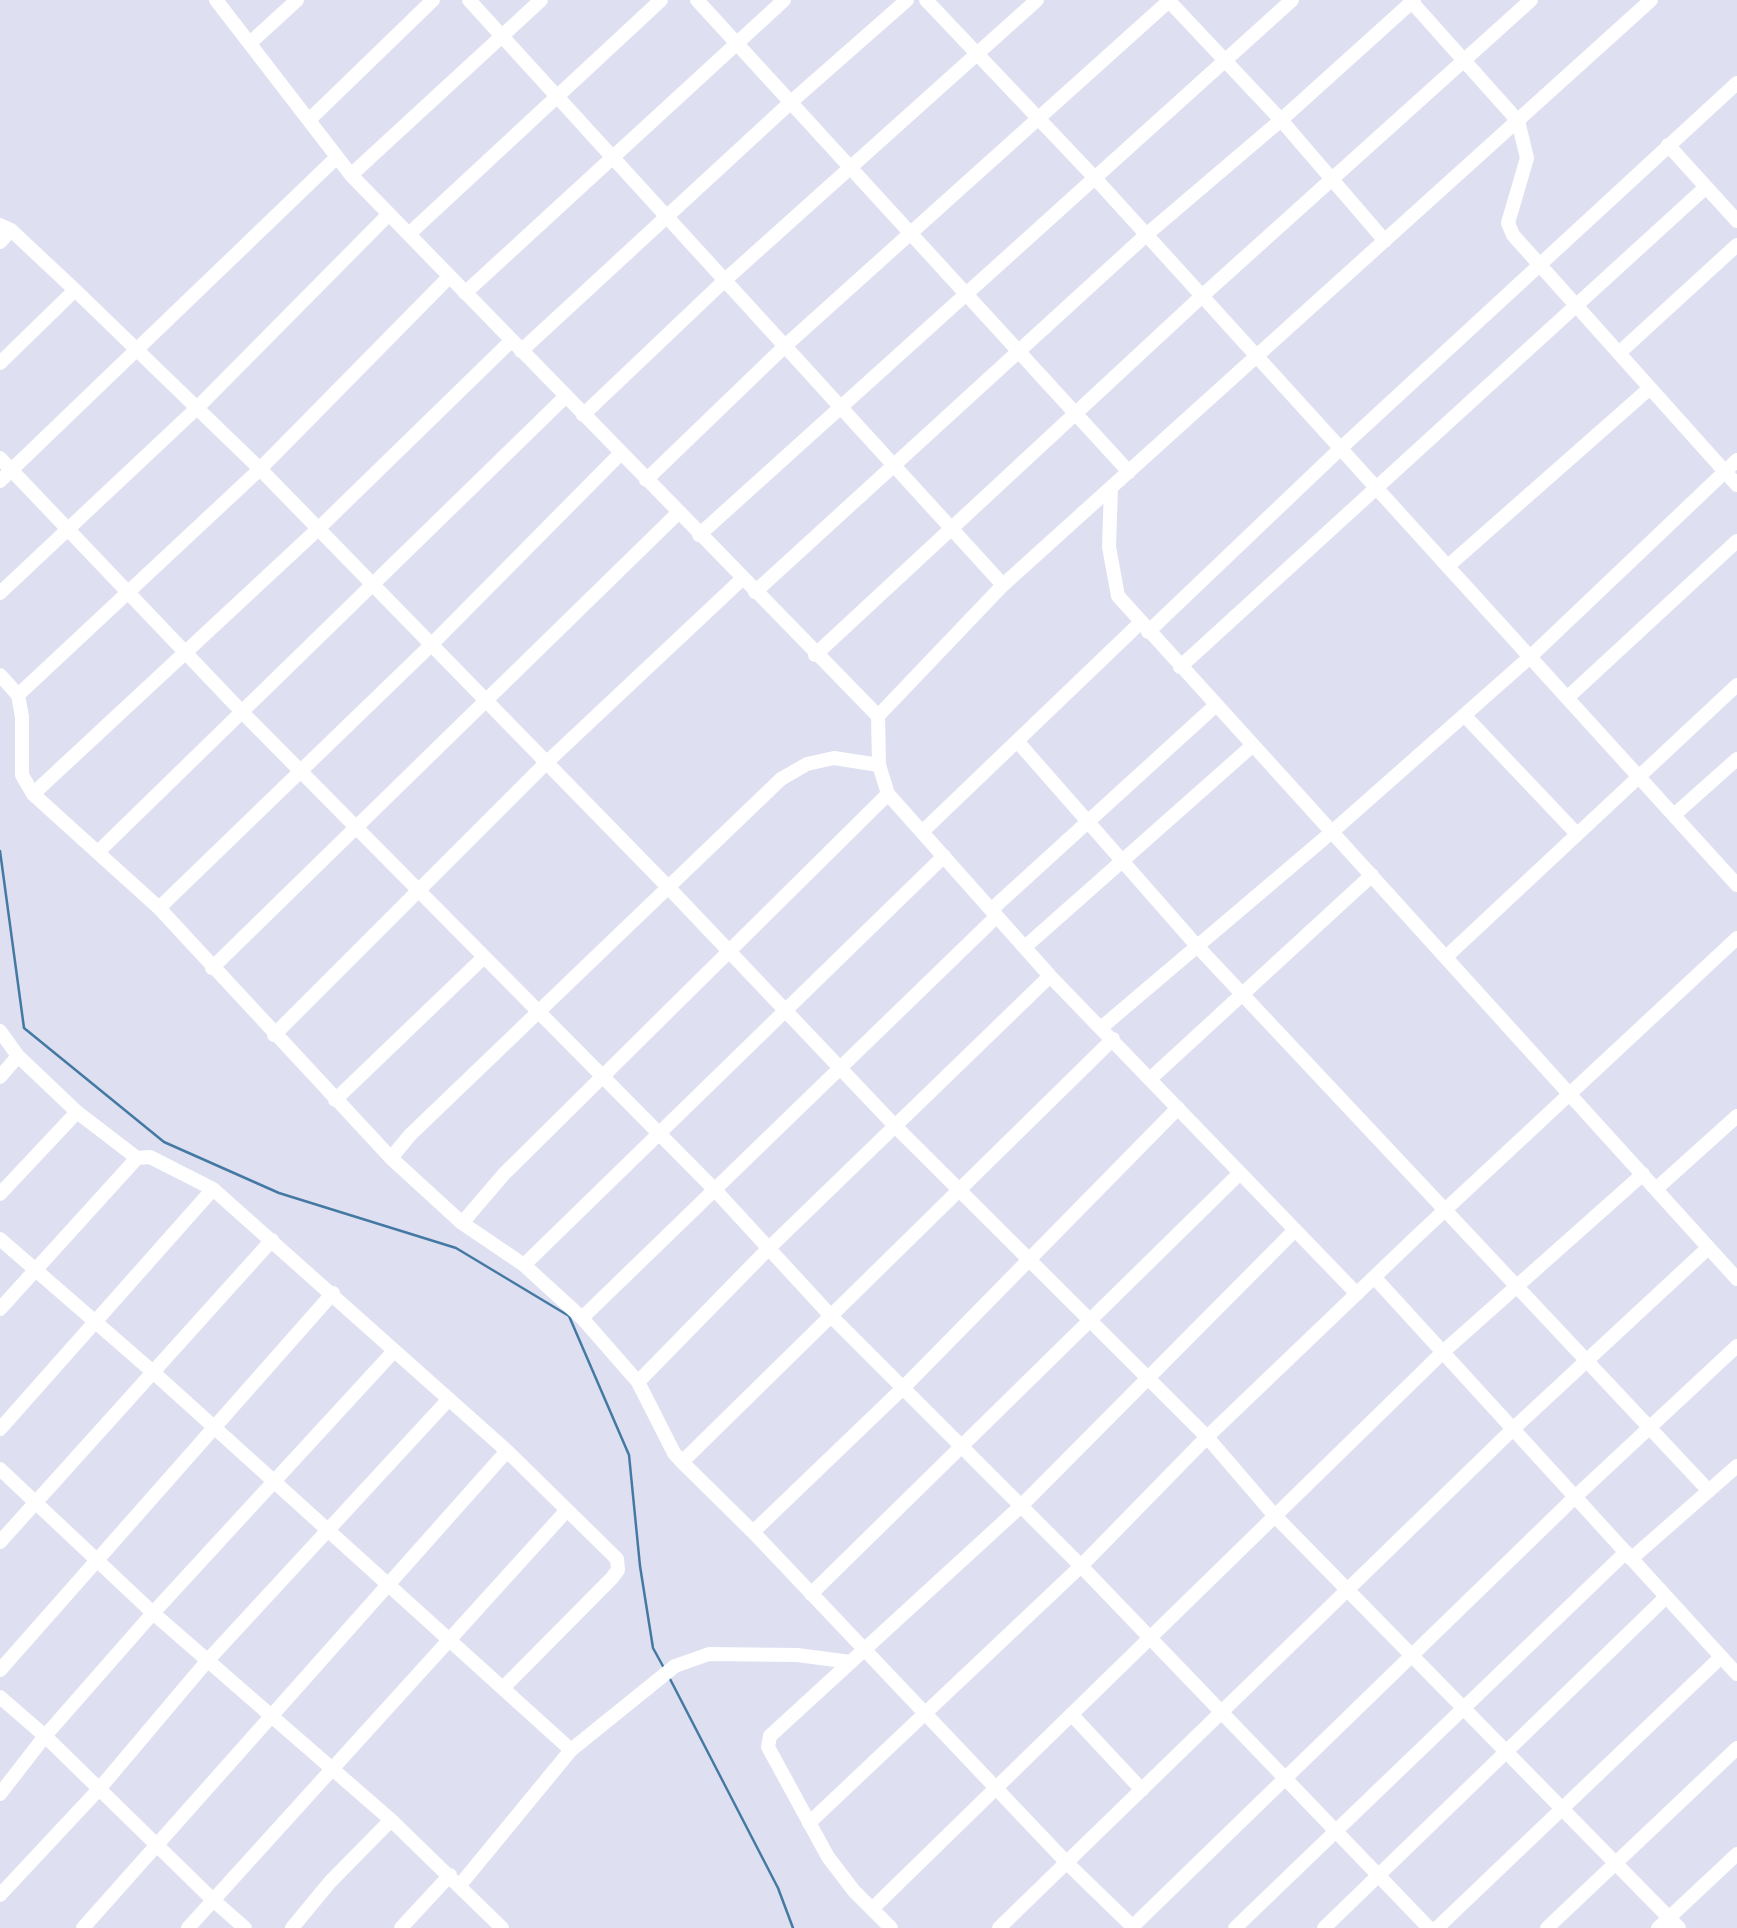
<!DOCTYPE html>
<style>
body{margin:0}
canvas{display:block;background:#dedff0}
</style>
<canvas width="1737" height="1928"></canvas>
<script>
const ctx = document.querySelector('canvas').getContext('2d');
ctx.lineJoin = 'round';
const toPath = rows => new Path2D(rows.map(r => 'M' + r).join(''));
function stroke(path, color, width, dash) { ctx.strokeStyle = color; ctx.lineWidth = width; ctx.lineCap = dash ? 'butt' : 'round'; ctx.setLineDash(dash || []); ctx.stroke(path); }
stroke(toPath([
 [0,851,24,1028,164,1142,279,1193,456,1248,569,1316,629,1455,640,1566,653,1648,664,1668],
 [669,1677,778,1888,793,1928]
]), '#4479a4', 2.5);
stroke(toPath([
 [216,0,351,175,878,716],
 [469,0,1003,585],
 [697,0,1129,472],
 [926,0,1094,177,1737,885],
 [1168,0,1281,120,1385,241],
 [1410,0,1518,121,1527,158,1508,223,1513,235,1737,485],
 [250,43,297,0],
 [309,120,433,0],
 [1668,145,1737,221],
 [351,175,541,0],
 [0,225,11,230,75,290,260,469,669,888,896,1127,1207,1437,1274,1515,1679,1928],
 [409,234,661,0],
 [0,242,11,230],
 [465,293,784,0],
 [521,351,791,102,907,0],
 [1619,353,1737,245],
 [0,363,75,290],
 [583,415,725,280,1037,0],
 [0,458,243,713,715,1190,830,1315,1081,1566,1429,1928],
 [646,480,785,346,1170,0],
 [0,481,337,157],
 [1111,488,1109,547,1118,596,1737,1279],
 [699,535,1292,0],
 [1448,566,1650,388],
 [755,592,1146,235,1281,120,1414,0],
 [0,593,198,407,389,214],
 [1148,632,1341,448,1737,83],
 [815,655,1202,296,1531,0],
 [1180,667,1706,187],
 [0,675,18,695,22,717,22,775,33,794,159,908,391,1158,462,1223,524,1265,582,1318,638,1382,674,1453,682,1462,753,1532,1067,1863,1134,1928],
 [18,695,260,469,449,277],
 [1567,698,1737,541],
 [1464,715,1577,834],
 [1017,741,1197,946,1709,1491],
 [879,765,878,716,1003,585,1651,0],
 [33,794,318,529,511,341],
 [1674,815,1737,759],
 [922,832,1140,623],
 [99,851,565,397],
 [159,908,431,645,620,454],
 [991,910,1216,705],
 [1025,947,1253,745],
 [1446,957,1737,685],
 [212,968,678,513],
 [1102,1027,1333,831,1530,657,1737,460],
 [0,1031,18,1056,77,1112,137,1158,150,1157,213,1189,507,1451,617,1559,618,1570,612,1578,503,1688],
 [274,1035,545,764,742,579],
 [0,1077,18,1056],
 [1150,1079,1372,875],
 [335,1100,484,957],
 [391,1158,410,1135,781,779,807,764,834,758,879,765,888,794,1050,976,1357,1294],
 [1656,1189,1737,1116],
 [0,1194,77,1112],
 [462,1223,504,1174,888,794],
 [0,1239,153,1372,571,1750],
 [524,1265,944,856],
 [1375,1278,1737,1674],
 [0,1309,137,1158],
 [582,1318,997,916],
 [638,1382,769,1248,1050,976],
 [0,1429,213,1189],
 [682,1462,1113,1039],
 [0,1469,153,1613,391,1820,502,1928],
 [753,1532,903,1388,1178,1108],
 [0,1542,272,1240],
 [1631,1559,1737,1466],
 [811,1594,1240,1173],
 [0,1670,333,1293],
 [0,1697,45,1736,213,1900,245,1928],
 [1072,1715,1142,1790],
 [0,1794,45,1736,153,1613,394,1351],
 [809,1823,1081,1566,1207,1437,1416,1237,1737,938],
 [460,1885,571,1750,675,1666,709,1654,797,1655,851,1662],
 [0,1895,100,1788,208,1660,449,1399],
 [873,1908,1444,1351,1643,1174],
 [83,1928,507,1451],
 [188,1928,567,1510],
 [292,1928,330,1882,391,1820],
 [401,1928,450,1875],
 [891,1928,854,1891,828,1857,768,1747,770,1736,1021,1506,1294,1231],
 [999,1928,1513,1429,1708,1248],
 [1131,1928,1575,1497,1737,1346],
 [1235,1928,1626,1552],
 [1324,1928,1666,1597],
 [1437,1928,1721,1657],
 [1547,1928,1737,1748],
 [1658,1928,1737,1854]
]), '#fff', 14);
</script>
